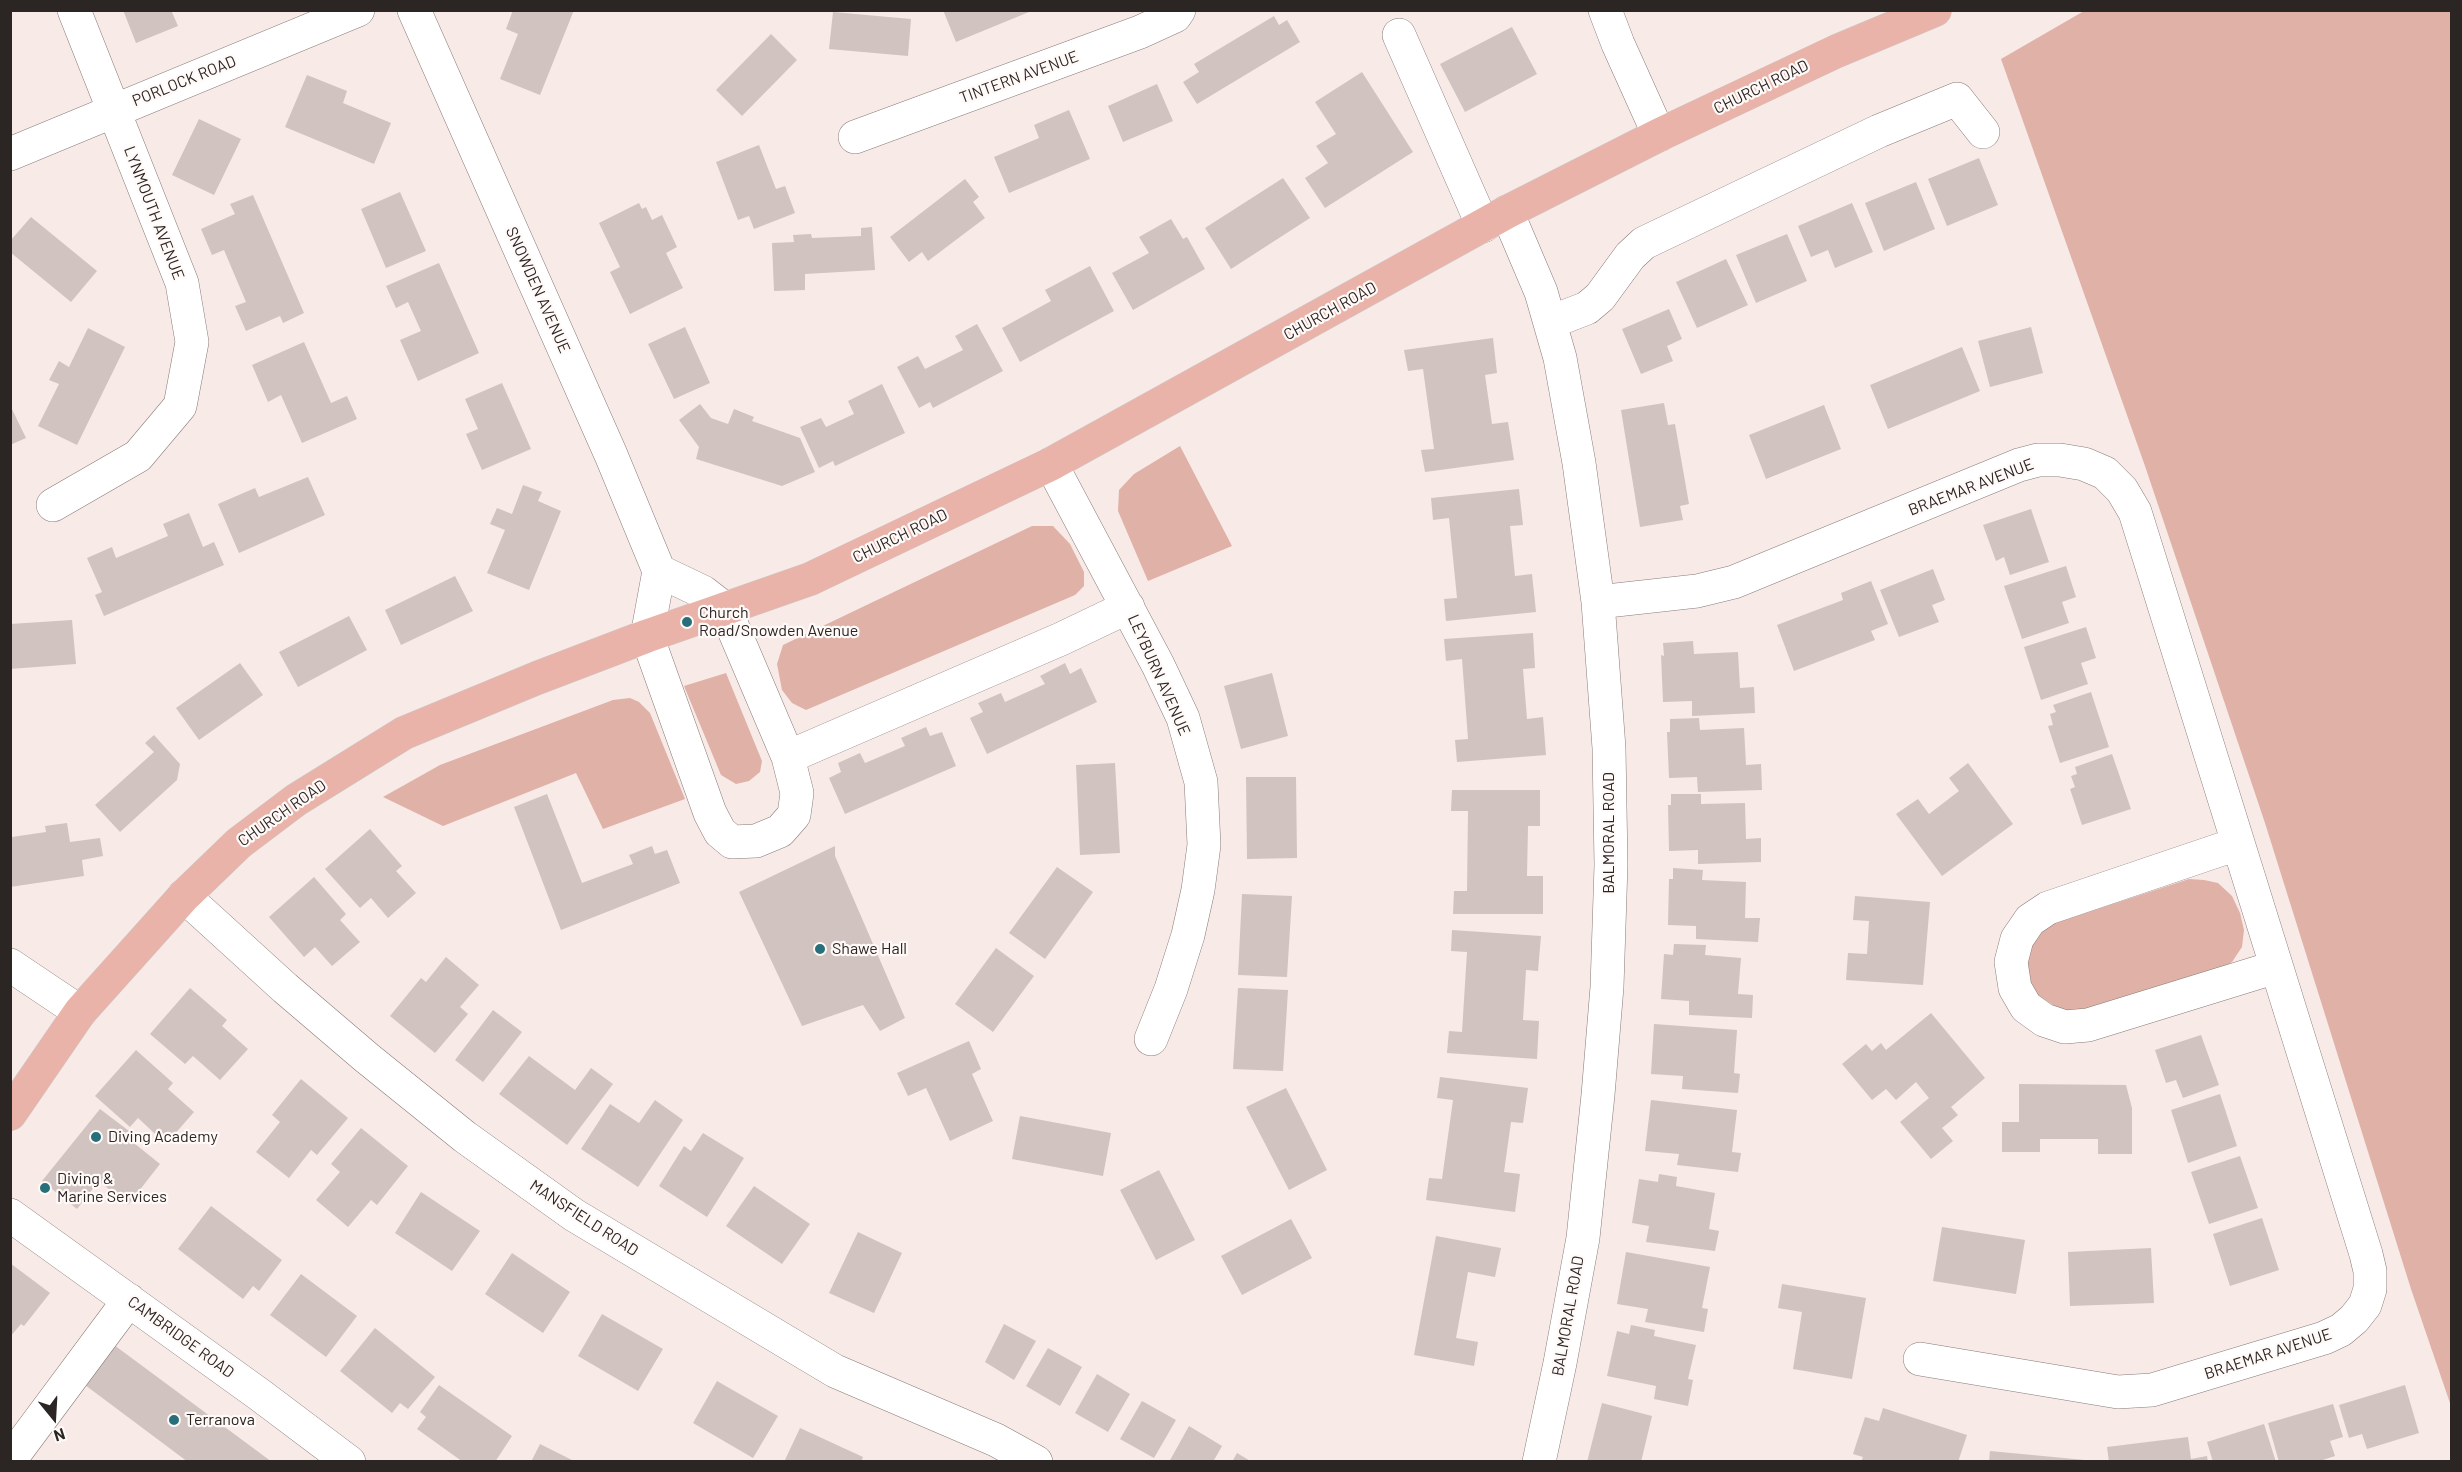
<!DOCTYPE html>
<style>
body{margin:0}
#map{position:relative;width:2462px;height:1472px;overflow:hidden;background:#f8eae7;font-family:Barlow,sans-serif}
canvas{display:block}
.frame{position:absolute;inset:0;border:12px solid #2b2624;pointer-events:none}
.north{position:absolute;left:24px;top:1388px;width:60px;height:60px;-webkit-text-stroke:4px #fff9f8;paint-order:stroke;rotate:162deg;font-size:16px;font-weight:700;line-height:24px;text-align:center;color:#2b2624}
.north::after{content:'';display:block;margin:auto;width:21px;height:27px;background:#2b2624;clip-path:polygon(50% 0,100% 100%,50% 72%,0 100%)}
</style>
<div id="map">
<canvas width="2462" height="1472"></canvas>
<div class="frame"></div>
<div class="north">N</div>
</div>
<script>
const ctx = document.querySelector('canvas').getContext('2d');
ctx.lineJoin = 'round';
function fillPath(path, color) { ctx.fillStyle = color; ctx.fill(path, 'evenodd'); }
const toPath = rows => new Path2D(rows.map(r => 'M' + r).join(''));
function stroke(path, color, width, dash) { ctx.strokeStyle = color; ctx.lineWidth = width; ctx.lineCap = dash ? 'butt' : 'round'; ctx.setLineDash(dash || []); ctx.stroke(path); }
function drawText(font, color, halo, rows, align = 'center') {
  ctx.font = font + ' Barlow,sans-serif'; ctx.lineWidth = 4.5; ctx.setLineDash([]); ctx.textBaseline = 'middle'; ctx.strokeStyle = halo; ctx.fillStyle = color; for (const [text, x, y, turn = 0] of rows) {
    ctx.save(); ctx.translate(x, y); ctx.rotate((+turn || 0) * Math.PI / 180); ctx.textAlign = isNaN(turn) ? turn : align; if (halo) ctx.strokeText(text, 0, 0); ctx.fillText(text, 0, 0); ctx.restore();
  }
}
fillPath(toPath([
 [2084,11,2451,11,2451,1406,2411,1289,2265,823,2145,466,2001,59],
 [1180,446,1232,546,1148,581,1118,511,1119,490,1134,474],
 [1032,526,1053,526,1070,544,1084,572,1084,586,1075,595,806,710,792,703,782,690,777,664,783,645],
 [726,673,762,761,760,772,749,781,736,784,721,775,684,686],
 [630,698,639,702,650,713,685,799,603,829,576,773,443,826,383,797,440,765,613,700],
 [2189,879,2204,880,2218,883,2232,896,2240,913,2244,930,2242,947,2232,962,2217,972,2083,1012,2064,1012,2036,994,2029,981,2026,962,2031,945,2040,933,2052,924]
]), '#dfb1a7');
fillPath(toPath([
 [123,10,171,10,178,26,136,43],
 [513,10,574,10,540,95,500,79,518,34,506,29],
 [943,10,1029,10,1029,12,956,42],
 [833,12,911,19,908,56,829,49],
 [1274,16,1279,25,1287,20,1300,42,1197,104,1183,82,1199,72,1194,64],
 [1512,27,1537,74,1465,112,1440,64],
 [771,34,797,60,742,116,716,90],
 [1362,72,1413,152,1325,208,1305,178,1328,163,1316,146,1336,134,1315,102],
 [307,75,347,91,343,103,391,123,374,164,285,127],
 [1157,84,1173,121,1123,142,1108,106],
 [1069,110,1090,159,1009,193,994,157,1039,138,1034,125],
 [199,119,241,139,214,195,172,175],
 [759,145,776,189,785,186,795,213,754,229,749,216,738,220,716,162],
 [1979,158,1998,205,1947,226,1928,179],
 [1283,178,1310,218,1231,269,1205,228],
 [965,179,979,197,973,202,985,218,928,261,922,252,909,262,890,237],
 [1916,182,1935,229,1884,251,1865,203],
 [400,192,426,251,386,268,361,209],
 [253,195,304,313,283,323,280,316,246,331,235,306,246,302,224,250,212,255,201,229,235,214,230,204],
 [639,203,642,209,646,207,652,220,662,215,677,247,666,253,683,288,630,314,610,272,620,267,599,223],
 [1852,203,1873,252,1835,268,1828,250,1811,257,1798,226],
 [31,217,97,271,71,302,10,252,10,241],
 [1171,219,1183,239,1187,237,1205,269,1133,310,1112,273,1149,253,1139,237],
 [872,227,875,270,805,274,805,290,774,291,772,243,794,242,793,235,811,234,812,238,861,236,861,228],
 [1787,234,1807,281,1756,303,1736,255],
 [1726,259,1748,305,1697,328,1676,282],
 [439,263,479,353,418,381,400,340,421,331,408,302,396,308,386,286],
 [1090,266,1114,311,1020,362,1002,328,1051,301,1045,290],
 [1669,309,1682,339,1667,346,1673,361,1641,374,1622,329],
 [977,324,1003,371,933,408,930,402,919,408,897,367,918,356,925,369,963,350,955,336],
 [685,327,710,383,674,399,648,344],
 [2031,327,2043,373,1990,387,1978,341],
 [88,328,125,347,77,445,38,426,59,384,49,380,59,361,69,367],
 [1493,338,1497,373,1485,375,1492,424,1508,422,1514,460,1425,472,1421,450,1434,449,1423,369,1408,371,1404,350],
 [304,342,331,403,347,396,357,419,302,443,281,395,268,402,252,365],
 [1962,347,1980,391,1888,429,1870,385],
 [502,383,531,449,482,470,466,434,478,429,465,399],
 [882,384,905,433,835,466,833,461,819,468,800,427,821,418,826,427,854,414,848,401],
 [1664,403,1668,425,1675,424,1689,504,1680,506,1683,520,1640,527,1621,410],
 [700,404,711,418,728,424,734,409,754,417,752,421,800,438,815,472,782,486,696,459,699,447,679,420],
 [10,405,26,438,10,445],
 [1824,405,1841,449,1766,479,1749,435],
 [308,477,325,515,239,553,218,504,255,488,259,497],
 [523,485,542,492,538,501,561,511,529,590,487,573,505,530,490,524,497,508,512,514],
 [1519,489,1523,525,1510,526,1515,576,1532,574,1536,612,1446,621,1444,599,1457,598,1449,518,1433,520,1431,498],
 [2031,509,2049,562,2010,575,2004,557,1996,561,1983,525],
 [189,513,203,547,214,542,224,565,104,616,95,595,102,592,87,558,112,547,116,558,168,536,163,524],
 [2066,566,2076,597,2062,602,2069,623,2022,639,2004,586],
 [1933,569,1945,600,1932,605,1939,622,1899,637,1880,590],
 [455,576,473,611,401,645,385,610],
 [1871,581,1888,624,1871,631,1875,640,1794,671,1777,625,1843,600,1841,593],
 [349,616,367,650,298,687,279,652],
 [72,620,76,664,10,669,10,624],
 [2086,627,2096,658,2081,663,2088,684,2041,700,2024,647],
 [1533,633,1535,668,1523,669,1527,719,1543,717,1546,755,1457,762,1455,740,1468,739,1462,659,1446,661,1444,639],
 [1693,641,1694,654,1738,652,1740,688,1754,687,1755,713,1692,716,1692,701,1663,702,1661,655,1664,656,1663,643],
 [240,663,263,695,199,740,176,708],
 [1065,663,1070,674,1081,668,1097,702,987,754,970,718,983,712,978,703,1001,693,1005,702,1045,684,1040,676],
 [1272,673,1288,736,1241,749,1224,686],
 [2091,692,2109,747,2060,763,2048,726,2053,725,2050,714,2056,712,2053,705],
 [1699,718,1700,730,1744,728,1746,765,1761,764,1762,790,1698,792,1697,777,1669,778,1667,732,1670,732,1670,719],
 [926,727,930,736,942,732,956,766,845,814,829,778,841,772,838,763,860,753,865,763,905,746,901,738],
 [154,735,180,764,177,780,120,832,95,805,154,752,145,743],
 [2112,754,2131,809,2082,825,2070,789,2075,787,2071,776,2077,774,2075,767],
 [1115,763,1120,853,1080,855,1076,765],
 [1968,763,2013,824,1942,876,1896,814,1918,799,1929,814,1959,791,1949,778],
 [1246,777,1296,777,1297,858,1247,859],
 [1452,790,1540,790,1540,826,1528,826,1527,876,1543,876,1543,914,1453,914,1454,891,1467,891,1468,811,1451,811],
 [547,794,582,883,633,864,629,855,652,846,655,854,667,850,680,883,561,930,514,807],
 [1671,794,1701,794,1701,804,1745,803,1746,839,1761,838,1761,862,1698,864,1698,850,1669,851,1668,805,1671,805],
 [67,823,70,842,100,838,103,856,82,860,84,876,10,887,12,837,46,832,45,826],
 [370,829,402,866,396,871,416,893,388,918,371,898,360,908,325,869],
 [835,846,835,856,905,1018,880,1031,863,1005,802,1026,739,892],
 [1057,867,1093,892,1045,959,1009,933],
 [1673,868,1703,870,1702,880,1746,882,1745,918,1760,918,1758,942,1696,939,1696,926,1668,925,1669,879,1673,879],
 [314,877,346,914,340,920,360,942,332,966,315,947,304,957,269,917],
 [1242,894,1292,896,1287,977,1238,975],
 [1855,896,1930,902,1923,985,1846,980,1848,953,1867,954,1869,921,1853,920],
 [1452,930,1541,936,1538,971,1526,970,1523,1020,1539,1021,1537,1059,1447,1053,1449,1031,1462,1032,1467,952,1451,951],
 [1674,944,1706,945,1705,955,1741,958,1738,994,1753,995,1752,1018,1689,1015,1689,1001,1661,999,1664,954,1673,955],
 [996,948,1034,976,993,1032,955,1004],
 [446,957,479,985,460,1007,468,1014,435,1053,390,1016,421,978,426,982],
 [190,988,227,1020,222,1026,248,1049,220,1080,193,1056,185,1064,150,1034],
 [1238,988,1288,990,1283,1071,1233,1069],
 [493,1010,522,1032,483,1082,455,1060],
 [1931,1013,1985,1078,1951,1107,1958,1115,1942,1128,1953,1141,1931,1159,1900,1122,1929,1098,1916,1082,1896,1100,1886,1089,1872,1100,1842,1064,1866,1044,1872,1051,1881,1043,1886,1050],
 [1654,1024,1737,1030,1734,1073,1740,1074,1738,1093,1682,1089,1683,1076,1651,1074],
 [2201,1035,2219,1085,2183,1098,2176,1080,2166,1083,2155,1050],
 [969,1041,981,1069,972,1074,993,1121,950,1141,926,1088,908,1096,897,1073],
 [136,1050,173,1083,168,1089,194,1112,166,1144,138,1118,130,1127,95,1096],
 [529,1056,575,1090,591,1068,613,1084,567,1145,499,1094],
 [1440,1077,1528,1088,1523,1123,1511,1122,1504,1172,1520,1174,1515,1212,1426,1200,1429,1178,1442,1179,1453,1100,1437,1098],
 [301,1079,348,1118,317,1155,311,1150,289,1178,256,1152,280,1122,272,1115],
 [2019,1084,2126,1085,2132,1108,2132,1154,2098,1154,2098,1139,2040,1139,2040,1152,2002,1152,2002,1122,2019,1122],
 [1286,1088,1327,1170,1289,1190,1246,1107],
 [2220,1094,2237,1146,2188,1163,2171,1110],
 [655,1100,683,1120,638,1187,581,1149,610,1104,639,1123],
 [1651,1100,1737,1110,1732,1152,1741,1153,1738,1172,1677,1165,1679,1154,1645,1151],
 [100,1109,133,1134,129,1139,160,1164,128,1205,99,1181,77,1209,42,1181],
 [1020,1116,1111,1133,1103,1176,1012,1159],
 [361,1128,408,1166,377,1205,371,1200,348,1227,316,1200,340,1172,331,1164],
 [703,1133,744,1158,707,1217,659,1186,684,1146,691,1151],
 [2240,1156,2258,1208,2209,1224,2191,1172],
 [1159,1170,1195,1240,1156,1260,1120,1190],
 [1659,1174,1677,1177,1676,1186,1715,1193,1709,1229,1719,1231,1715,1251,1646,1242,1649,1226,1632,1223,1639,1179,1658,1182],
 [754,1186,810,1224,782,1264,726,1226],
 [421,1192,480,1231,452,1271,395,1233],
 [211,1206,282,1260,259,1291,253,1286,243,1299,178,1249],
 [2262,1218,2279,1270,2230,1286,2213,1234],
 [1291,1219,1312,1258,1242,1295,1221,1256],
 [1942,1227,2025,1240,2016,1294,1933,1281],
 [858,1232,902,1253,874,1313,829,1293],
 [1436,1236,1501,1248,1495,1277,1468,1272,1456,1338,1478,1342,1474,1366,1414,1355],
 [2151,1248,2154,1303,2070,1306,2068,1252],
 [1626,1252,1710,1267,1702,1308,1708,1309,1704,1332,1645,1322,1648,1309,1617,1304],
 [512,1253,570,1292,543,1333,485,1294],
 [10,1263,50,1293,24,1326,21,1324,10,1337],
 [301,1274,357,1316,326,1357,270,1315],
 [1782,1284,1866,1298,1852,1379,1793,1369,1802,1312,1778,1308],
 [602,1314,663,1349,638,1391,578,1356],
 [1004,1324,1036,1341,1014,1380,985,1362],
 [1631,1325,1655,1330,1654,1336,1696,1345,1688,1379,1693,1380,1688,1406,1654,1399,1656,1386,1607,1376,1617,1331,1629,1334],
 [375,1328,435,1377,408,1409,400,1403,392,1413,340,1371],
 [106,1339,272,1462,188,1462,77,1379],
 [1048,1348,1082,1367,1060,1406,1026,1386],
 [1097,1374,1130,1394,1108,1432,1075,1413],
 [717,1381,778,1416,753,1458,693,1423],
 [439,1385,512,1436,495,1462,463,1462,417,1429,426,1417,420,1412],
 [2405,1385,2419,1433,2367,1449,2362,1434,2349,1438,2339,1405],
 [1142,1401,1176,1420,1154,1458,1120,1439],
 [1602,1403,1652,1416,1641,1462,1587,1462],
 [2333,1404,2343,1437,2330,1441,2335,1456,2317,1462,2279,1462,2268,1423],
 [1883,1408,1967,1435,1958,1462,1861,1462,1863,1457,1853,1454,1865,1417,1879,1421],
 [2264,1424,2276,1462,2213,1462,2207,1442],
 [1189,1426,1222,1446,1213,1462,1169,1462],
 [800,1428,863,1457,861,1462,784,1462],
 [2188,1437,2191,1459,2207,1456,2208,1462,2109,1462,2107,1447],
 [540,1444,576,1462,531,1462],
 [1990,1451,2085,1460,2085,1462,1989,1462],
 [1237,1453,1252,1462,1232,1462]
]), '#d1c3c0');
const minor = toPath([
 [414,10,611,455,659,571,647,636,710,813,720,832,732,842,756,841,780,831,794,815,797,793,788,757,725,609,703,592,659,571],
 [1605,10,1618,44,1659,135],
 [1399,35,1483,226],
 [855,137,1140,32,1175,16,1179,10],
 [10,154,358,10],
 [1507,212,1541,292,1560,358,1579,463,1598,602,1609,748,1611,865,1607,987,1598,1095,1583,1238,1560,1363,1539,1462],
 [1551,322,1587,308,1600,297,1630,256,1644,243,1879,131,1957,99,1983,132],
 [1051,464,1158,665,1183,718,1201,782,1204,845,1198,890,1188,935,1171,989,1151,1039],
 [53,505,138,456,180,406,192,342,182,283,74,10],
 [1598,602,1697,591,1734,582,2019,465,2038,460,2060,460,2084,464,2105,473,2122,490,2135,512,2366,1254,2370,1271,2370,1289,2365,1305,2354,1319,2341,1330,2324,1338,2152,1390,2118,1392,1920,1359],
 [788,757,1061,639,1128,607],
 [2237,844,2048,908,2030,920,2017,939,2011,962,2015,988,2026,1007,2044,1020,2065,1027,2088,1025,2276,967],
 [184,896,285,988,367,1058,465,1137,574,1215,835,1371,996,1440,1036,1462],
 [10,965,80,1012],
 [10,1215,260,1395,349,1462],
 [10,1460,129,1300]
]);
const major = toPath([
 [10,1114,80,1012,184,896,239,843,296,800,404,733,537,678,647,636,810,579,1051,464,1507,212,1659,135,1837,51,1935,10]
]);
stroke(minor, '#887b79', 34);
stroke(major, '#cccbca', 34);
stroke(minor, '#fff', 33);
stroke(major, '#e9b3a9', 33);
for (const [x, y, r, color] of [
 [687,622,6,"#276f7b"],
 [820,949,6,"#276f7b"],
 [96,1137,6,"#276f7b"],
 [45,1188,6,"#276f7b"],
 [174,1420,6,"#276f7b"]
]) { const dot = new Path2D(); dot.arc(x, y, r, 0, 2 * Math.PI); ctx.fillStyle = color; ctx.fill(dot); stroke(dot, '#fff9f8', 2); }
drawText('16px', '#2b2624', '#fff9f8', [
 ["TINTERN AVENUE",1019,77,-20],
 ["PORLOCK ROAD",184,81,-22],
 ["CHURCH ROAD",1761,87,-26],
 ["LYNMOUTH AVENUE",154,213,69],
 ["SNOWDEN AVENUE",538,290,66],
 ["CHURCH ROAD",1330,311,-29],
 ["BRAEMAR AVENUE",1971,487,-21],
 ["CHURCH ROAD",900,536,-26],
 ["LEYBURN AVENUE",1159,675,66],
 ["CHURCH ROAD",282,813,-35],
 ["BALMORAL ROAD",1609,833,-90],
 ["MANSFIELD ROAD",584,1218,33],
 ["BALMORAL ROAD",1568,1316,-80],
 ["CAMBRIDGE ROAD",181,1337,36],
 ["BRAEMAR AVENUE",2268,1354,-18]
]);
drawText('16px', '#2b2624', '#fff9f8', [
 ["Church",699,613],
 ["Road/Snowden Avenue",699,631],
 ["Shawe Hall",832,949],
 ["Diving Academy",108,1137],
 ["Diving &",57,1179],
 ["Marine Services",57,1197],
 ["Terranova",186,1420]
], 'left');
</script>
